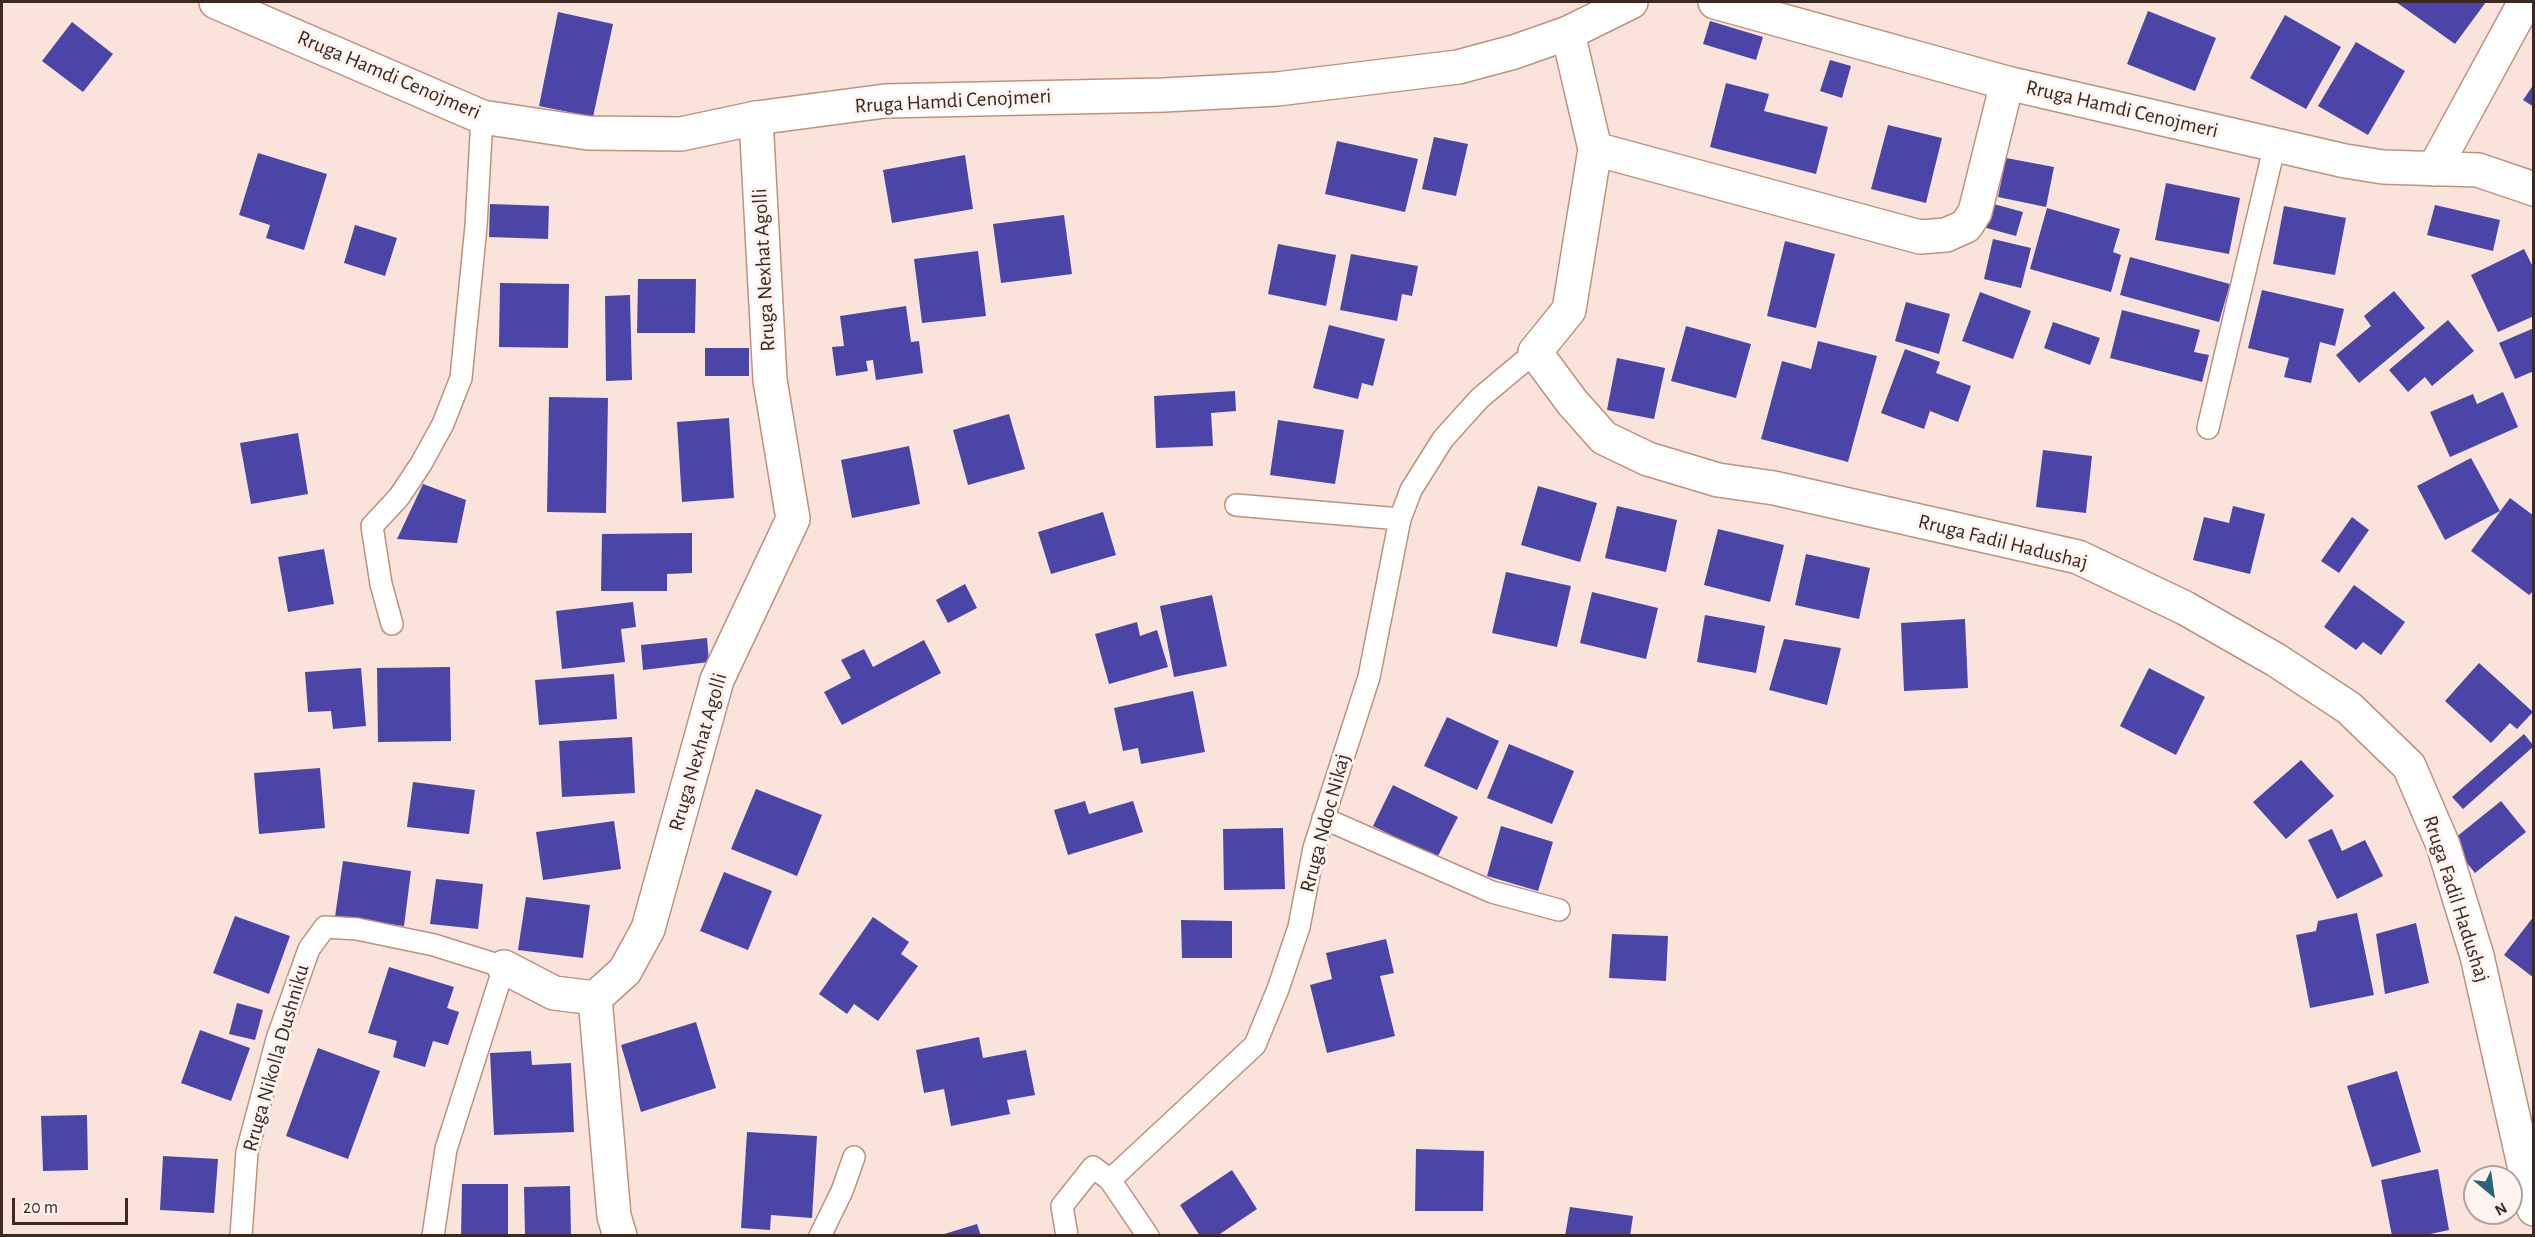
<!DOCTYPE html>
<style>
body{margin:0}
#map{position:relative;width:2535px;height:1237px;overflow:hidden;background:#f9e3db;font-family:"Alegreya Sans",sans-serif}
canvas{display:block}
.frame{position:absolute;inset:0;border:3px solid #3c2821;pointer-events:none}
.north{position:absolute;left:2463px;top:1165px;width:60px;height:60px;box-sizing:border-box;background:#fef3ef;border:2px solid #b0a29d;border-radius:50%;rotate:151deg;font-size:16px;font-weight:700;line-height:24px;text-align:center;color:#3c2821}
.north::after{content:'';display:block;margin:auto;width:21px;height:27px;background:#25667a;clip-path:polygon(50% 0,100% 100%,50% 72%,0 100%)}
.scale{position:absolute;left:12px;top:1198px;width:116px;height:27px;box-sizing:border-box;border:3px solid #3c2821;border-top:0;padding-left:8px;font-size:18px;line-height:21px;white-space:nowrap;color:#3c2821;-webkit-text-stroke:4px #fef3ef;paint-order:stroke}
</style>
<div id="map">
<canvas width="2535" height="1237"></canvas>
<div class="frame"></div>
<div class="north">N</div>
<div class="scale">20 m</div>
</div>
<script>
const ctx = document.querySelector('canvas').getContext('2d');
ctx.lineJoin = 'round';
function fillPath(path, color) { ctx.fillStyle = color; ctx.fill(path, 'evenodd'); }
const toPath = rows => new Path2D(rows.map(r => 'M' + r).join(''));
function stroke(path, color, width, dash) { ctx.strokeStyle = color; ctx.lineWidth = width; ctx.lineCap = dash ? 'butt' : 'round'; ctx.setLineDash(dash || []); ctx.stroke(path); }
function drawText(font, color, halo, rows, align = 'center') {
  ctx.font = font + ' "Alegreya Sans",sans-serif'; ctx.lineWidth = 6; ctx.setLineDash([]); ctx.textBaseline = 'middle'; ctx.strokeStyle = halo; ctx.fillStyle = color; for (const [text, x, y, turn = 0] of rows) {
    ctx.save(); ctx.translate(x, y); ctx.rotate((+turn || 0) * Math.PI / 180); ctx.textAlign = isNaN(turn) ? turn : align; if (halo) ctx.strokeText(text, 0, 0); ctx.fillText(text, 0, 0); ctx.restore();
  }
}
fillPath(toPath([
 [2396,2,2486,2,2455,44],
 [2148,11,2216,38,2195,91,2127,64],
 [558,12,613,24,593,117,539,106],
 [2285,15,2341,47,2306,109,2250,78],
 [1710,21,1763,37,1756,60,1703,44],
 [72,22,113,54,83,92,42,61],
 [2356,42,2405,71,2368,135,2318,106],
 [1830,60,1851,66,1842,98,1820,91],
 [1726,83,1769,94,1764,111,1828,127,1816,174,1710,147],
 [2534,84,2534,107,2523,100],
 [1888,125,1942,138,1926,203,1871,189],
 [1434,137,1468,144,1456,196,1422,189],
 [1337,141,1418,159,1405,212,1325,194],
 [258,153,327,174,304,250,266,238,270,225,239,215],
 [965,155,973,209,892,223,883,170],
 [2006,158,2054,167,2046,207,1998,197],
 [2166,183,2240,198,2229,254,2155,240],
 [1990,203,2023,212,2016,236,1983,227],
 [490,204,549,206,548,239,489,237],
 [2435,205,2500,220,2493,251,2427,235],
 [2284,206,2346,218,2335,275,2273,264],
 [2047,208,2120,229,2113,252,2121,255,2111,292,2030,269],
 [1064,215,1072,274,1001,283,993,224],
 [355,225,397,238,385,276,344,263],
 [1993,239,2031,248,2021,288,1984,279],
 [1785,241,1835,254,1816,328,1767,316],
 [1278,244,1336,255,1326,306,1268,294],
 [2524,249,2534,269,2534,316,2498,332,2471,275],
 [978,251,986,316,922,323,914,259],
 [1351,254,1418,266,1412,296,1402,294,1397,321,1340,310],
 [2130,257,2230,284,2219,322,2120,295],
 [638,279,696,279,695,333,637,333],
 [500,283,569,284,568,348,499,347],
 [2262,290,2344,309,2335,346,2320,342,2311,383,2284,377,2289,358,2248,348],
 [2394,291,2425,328,2359,383,2336,355,2371,326,2364,316],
 [1980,292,2031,311,2013,359,1962,341],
 [630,295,632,380,606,381,605,296],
 [1906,302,1950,314,1939,354,1895,341],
 [906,306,911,342,919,341,923,373,876,380,873,360,866,361,868,371,836,376,832,347,844,346,840,316],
 [2122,310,2200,330,2194,352,2209,355,2202,382,2110,358],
 [2448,320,2474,351,2432,386,2425,377,2408,392,2389,370],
 [2053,322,2100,338,2090,365,2044,348],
 [1329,325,1385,339,1373,386,1362,383,1358,399,1313,388],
 [1686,326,1751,344,1736,398,1671,381],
 [2534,328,2534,371,2515,379,2499,343],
 [1818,341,1877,356,1848,462,1761,439,1782,361,1811,369],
 [705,348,749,348,749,376,705,376],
 [1905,349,1940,362,1936,373,1971,386,1958,422,1930,411,1924,429,1881,413],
 [1617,358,1665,368,1654,419,1607,410],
 [1235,391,1236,411,1211,413,1213,446,1156,448,1154,396],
 [2503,392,2518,427,2450,457,2430,412,2473,394,2477,404],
 [549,397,608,398,606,513,547,512],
 [1009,414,1025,469,968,485,953,430],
 [729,418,734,498,682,502,677,422],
 [1278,420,1344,430,1335,484,1270,475],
 [298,433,308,494,251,504,240,443],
 [909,446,920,504,852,518,841,460],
 [2043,450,2092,456,2086,513,2036,507],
 [2471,458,2500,511,2445,540,2417,486],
 [423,484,466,500,457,543,397,539],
 [1538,486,1597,503,1580,562,1521,545],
 [2510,498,2534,516,2534,590,2529,595,2471,551],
 [1617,506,1677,520,1666,572,1605,558],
 [2233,506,2265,514,2250,574,2193,560,2204,517,2229,523],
 [1103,512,1116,555,1051,574,1038,532],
 [2352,517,2369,530,2339,573,2321,561],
 [1718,529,1784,545,1770,602,1704,585],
 [692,533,692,573,667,574,667,591,601,591,602,534],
 [324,549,334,604,288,612,278,557],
 [1806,554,1870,568,1859,619,1795,605],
 [1506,572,1571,586,1557,647,1492,633],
 [965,584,977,608,948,623,936,600],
 [2354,585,2405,622,2381,655,2363,642,2356,650,2324,627],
 [1592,592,1658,608,1646,659,1580,643],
 [1212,595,1227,666,1174,677,1160,606],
 [633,602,636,627,621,629,625,662,562,669,556,611],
 [1705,615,1765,626,1756,673,1697,662],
 [1965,619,1968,688,1904,691,1901,623],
 [1137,622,1140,636,1157,630,1168,667,1109,684,1095,634],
 [707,638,709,662,643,670,641,645],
 [1784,639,1841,648,1827,705,1769,690],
 [924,640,941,673,842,725,824,692,851,678,841,660,864,649,873,667],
 [2479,663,2533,712,2517,729,2510,723,2491,743,2445,701],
 [450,667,451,741,378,742,377,668],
 [361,668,366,726,333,729,331,711,308,712,305,672],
 [2149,668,2205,697,2176,755,2120,726],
 [614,674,617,719,539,725,535,680],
 [1193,691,1205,752,1141,764,1138,748,1123,751,1114,708],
 [1447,717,1499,741,1477,790,1424,766],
 [2524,734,2534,746,2463,809,2452,797],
 [632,737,635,793,562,797,559,741],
 [1509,744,1574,771,1552,824,1487,798],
 [2301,760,2334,796,2286,839,2253,802],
 [320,768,325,828,259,834,254,773],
 [413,782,475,790,469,834,407,827],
 [1393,785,1458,817,1437,858,1373,826],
 [756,789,822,815,797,876,731,849],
 [1085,801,1089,814,1133,801,1143,832,1068,855,1054,810],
 [2501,801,2526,832,2475,873,2450,842],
 [614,821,621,869,543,880,536,832],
 [1501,826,1553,842,1538,891,1487,876],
 [1283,828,1285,889,1224,890,1223,829],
 [2332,829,2342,851,2365,840,2383,876,2337,899,2308,840],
 [343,861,411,871,404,926,335,917],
 [724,872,772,891,748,950,700,931],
 [436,879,483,884,478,929,430,924],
 [526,897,590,905,583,958,518,950],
 [2357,913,2374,995,2310,1008,2296,935,2316,931,2318,921],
 [235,916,290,936,269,994,213,973],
 [2534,916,2534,978,2504,955],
 [873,917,909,942,901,954,918,966,878,1021,854,1004,847,1014,819,994],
 [1181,920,1232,921,1232,958,1182,958],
 [2416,923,2429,983,2385,994,2376,934],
 [1612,934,1668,936,1666,981,1609,978],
 [1386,939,1394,973,1380,976,1395,1036,1327,1053,1310,985,1332,979,1326,953],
 [389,967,454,987,447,1008,459,1012,448,1045,433,1041,425,1067,393,1057,397,1041,368,1033],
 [237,1003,263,1010,255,1040,229,1034],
 [696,1022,716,1088,641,1112,621,1045],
 [200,1030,250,1048,231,1101,181,1083],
 [979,1037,983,1058,1026,1050,1035,1095,1007,1100,1010,1114,951,1126,944,1089,924,1093,916,1050],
 [318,1048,380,1071,348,1159,286,1136],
 [531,1051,532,1065,571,1063,574,1132,494,1135,490,1053],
 [2397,1071,2421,1152,2372,1167,2347,1086],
 [87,1115,88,1170,43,1171,41,1116],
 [747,1132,817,1136,812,1218,771,1215,770,1230,741,1228],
 [1416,1149,1484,1151,1483,1211,1415,1211],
 [163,1156,218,1159,214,1213,160,1210],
 [2438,1169,2449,1230,2421,1236,2392,1236,2381,1180],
 [1232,1170,1257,1209,1217,1236,1200,1236,1180,1205],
 [462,1184,508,1184,508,1236,461,1236],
 [570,1186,571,1236,525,1236,524,1187],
 [1570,1207,1633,1216,1630,1236,1565,1236],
 [977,1224,981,1236,941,1236,941,1235]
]), '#4c45a8');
const service = toPath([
 [2208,428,2275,144],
 [1236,505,1400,519],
 [392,624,381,584,372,526,399,497,421,464,443,424,461,378,476,226,482,117],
 [1323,818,1492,892,1559,910],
 [1110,1180,1148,1236],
 [241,1236,247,1152,277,1039,309,949,325,927,357,929,434,945,504,967,446,1149,433,1236],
 [820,1236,842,1191,854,1157],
 [1067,1236,1062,1206,1093,1167,1110,1180,1255,1045,1278,989,1299,927,1314,848,1369,677,1400,519,1411,490,1443,439,1480,398,1535,352]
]);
const minor = toPath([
 [1568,33,1595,149,1569,310,1535,352,1572,402,1604,438,1648,459,1718,480,1774,488,2078,557,2185,608,2276,660,2349,708,2409,766,2443,845,2477,956,2534,1209],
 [1595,149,1920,237,1946,235,1966,226,1975,212,2007,83],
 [2434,169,2525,2],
 [504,967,554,993,595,998],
 [595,998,625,971,648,929,717,680,793,519,770,380,756,118],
 [595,998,614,1216,620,1236]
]);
const tertiary = toPath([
 [216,2,482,117,588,133,681,134,756,118,885,101,1164,95,1277,89,1458,67,1514,52,1568,33,1631,2],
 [1715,2,2007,83,2345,161,2383,167,2478,170,2534,189]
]);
stroke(service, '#c1907d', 24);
stroke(minor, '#c1907d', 36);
stroke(tertiary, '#c1907d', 36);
stroke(service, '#fff', 21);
stroke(minor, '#fff', 33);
stroke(tertiary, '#fff', 33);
drawText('21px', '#3c2821', '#fef3ef', [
 ["Rruga Hamdi Cenojmeri",389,75,23],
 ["Rruga Hamdi Cenojmeri",953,101,-3],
 ["Rruga Hamdi Cenojmeri",2122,109,13],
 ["Rruga Nexhat Agolli",764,270,-93],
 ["Rruga Fadil Hadushaj",2003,542,14],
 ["Rruga Nexhat Agolli",698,752,-74],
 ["Rruga Ndoc Nikaj",1325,823,-75],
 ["Rruga Fadil Hadushaj",2456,899,72],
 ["Rruga Nikolla Dushniku",276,1058,-74]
]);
</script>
